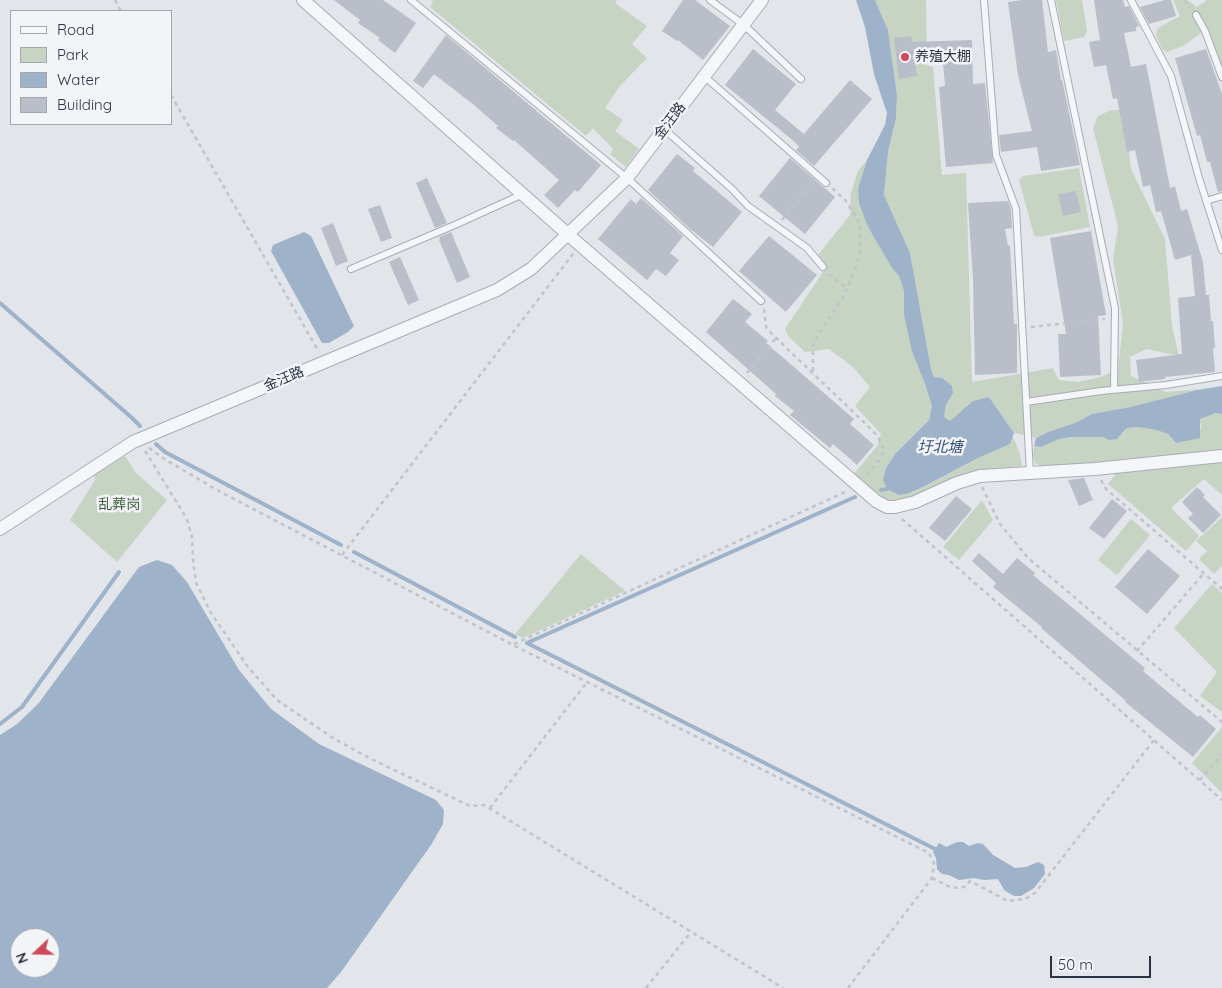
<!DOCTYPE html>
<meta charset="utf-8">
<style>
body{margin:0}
#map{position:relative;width:1222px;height:988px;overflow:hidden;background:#e2e5ea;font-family:Quicksand,sans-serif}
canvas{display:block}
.legend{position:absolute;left:10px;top:10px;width:162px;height:115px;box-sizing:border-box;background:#f2f4f8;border:1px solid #a2a7b0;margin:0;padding:6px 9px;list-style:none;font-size:15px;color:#2a3343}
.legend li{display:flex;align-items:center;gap:10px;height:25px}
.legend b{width:25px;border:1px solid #a2a7b0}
.north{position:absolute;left:10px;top:928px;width:50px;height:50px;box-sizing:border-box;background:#f2f4f8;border:1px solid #a2a7b0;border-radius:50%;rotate:249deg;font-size:14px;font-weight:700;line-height:20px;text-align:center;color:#2a3343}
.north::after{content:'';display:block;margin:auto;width:18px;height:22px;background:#ce495a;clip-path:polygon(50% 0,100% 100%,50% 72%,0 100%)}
.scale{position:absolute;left:1050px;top:956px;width:101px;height:22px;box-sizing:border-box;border:2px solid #2a3343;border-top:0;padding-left:6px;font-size:15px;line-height:18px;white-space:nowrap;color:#2a3343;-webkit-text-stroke:4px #f2f4f8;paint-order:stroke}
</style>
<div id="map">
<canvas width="1222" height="988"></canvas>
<ul class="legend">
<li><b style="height:6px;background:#f5f6f9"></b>Road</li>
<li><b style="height:14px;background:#c7d4c3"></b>Park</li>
<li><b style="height:14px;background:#9eb2ca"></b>Water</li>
<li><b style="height:14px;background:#b9bec8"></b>Building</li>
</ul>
<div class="north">N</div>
<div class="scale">50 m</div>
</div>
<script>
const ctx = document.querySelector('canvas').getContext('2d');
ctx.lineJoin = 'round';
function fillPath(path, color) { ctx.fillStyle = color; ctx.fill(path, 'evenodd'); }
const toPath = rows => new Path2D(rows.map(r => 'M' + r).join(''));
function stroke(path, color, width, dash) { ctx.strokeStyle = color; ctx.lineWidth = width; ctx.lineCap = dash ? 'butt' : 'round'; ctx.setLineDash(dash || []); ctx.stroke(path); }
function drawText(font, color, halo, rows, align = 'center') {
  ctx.font = font + ' Quicksand,"Noto Sans SC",sans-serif'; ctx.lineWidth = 5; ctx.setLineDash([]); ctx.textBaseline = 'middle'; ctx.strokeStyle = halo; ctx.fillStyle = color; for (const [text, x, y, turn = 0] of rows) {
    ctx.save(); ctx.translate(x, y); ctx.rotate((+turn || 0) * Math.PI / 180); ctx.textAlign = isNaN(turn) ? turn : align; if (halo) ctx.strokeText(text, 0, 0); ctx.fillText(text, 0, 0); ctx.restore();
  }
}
fillPath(toPath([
 [431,0,617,0,615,3,647,26,632,44,647,58,619,87,605,108,623,120,615,131,639,149,626,167,610,154,613,149,593,128,586,136,430,7,433,1],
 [875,0,926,0,927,65,933,67,942,175,966,173,972,382,1053,368,1059,380,1078,382,1101,377,1118,369,1123,324,1113,259,1118,226,1093,128,1098,116,1111,110,1124,110,1131,169,1165,239,1172,326,1179,356,1147,349,1130,357,1131,376,1166,392,1212,388,1130,407,1092,414,1075,423,1048,432,1036,438,1014,433,989,397,950,422,943,417,946,405,953,393,942,378,934,377,931,369,910,253,884,195,888,152,896,118,897,95,888,30],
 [1056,0,1082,0,1087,31,1084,37,1064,41],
 [1173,0,1187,0,1197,7,1207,0,1222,0,1222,68,1207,29,1183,46,1167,52,1162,49,1156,35,1158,28,1180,16],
 [867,160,858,188,868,227,892,268,899,276,904,291,904,315,932,406,929,420,895,454,886,468,899,495,908,494,923,487,976,459,1010,444,1013,437,1020,454,1022,466,988,469,907,499,893,501,883,500,852,476,878,445,881,434,855,406,870,387,854,368,829,349,805,352,788,336,785,329,827,266,818,255,850,215,851,193,858,171],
 [1079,168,1090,227,1038,237,1034,235,1019,180,1023,176],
 [1216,413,1222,414,1222,452,1098,465,1041,466,1035,463,1033,455,1034,446,1041,447,1059,439,1070,437,1103,437,1109,440,1123,434,1127,428,1139,427,1157,429,1168,434,1176,443,1201,429,1200,419],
 [125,456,136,473,167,500,117,562,70,520,95,480,94,475],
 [1222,459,1222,495,1204,479,1171,508,1199,536,1186,551,1108,484,1117,472],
 [982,500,993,520,959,560,943,547],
 [1222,517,1222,566,1214,574,1199,559,1207,551,1196,541],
 [1131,519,1150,535,1117,575,1098,560],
 [581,554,625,591,523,638,515,634],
 [1212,584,1222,593,1222,712,1200,696,1217,672,1174,628],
 [1222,727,1222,793,1192,763]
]), '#c7d4c3');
fillPath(toPath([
 [856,0,875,0,888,30,897,95,896,118,888,152,884,195,910,253,931,369,934,377,942,378,952,386,953,393,946,405,944,417,950,421,973,401,989,397,1014,433,1010,444,976,459,923,487,907,494,899,495,887,489,883,480,886,468,895,454,929,420,932,406,925,384,912,351,904,315,904,291,899,276,892,268,868,227,859,203,858,188,867,160,885,125,887,113,874,74,865,27],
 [304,232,311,236,354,326,348,332,329,343,322,343,271,251,273,245],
 [1222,386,1222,414,1216,413,1200,419,1200,438,1176,443,1168,434,1157,430,1139,427,1127,428,1117,439,1109,440,1103,437,1070,437,1059,439,1041,447,1034,446,1036,438,1048,432,1075,423,1092,414,1130,407,1198,390],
 [157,560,172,565,187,582,239,670,271,709,319,744,436,800,444,810,443,824,431,845,341,972,327,988,0,988,0,735,17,724,38,704,139,567],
 [20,938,50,938,50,968,20,968],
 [957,842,963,842,969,846,978,843,983,844,993,855,1015,868,1026,867,1038,862,1044,865,1045,874,1034,888,1021,896,1014,896,1004,890,998,879,984,880,974,878,959,880,949,875,942,874,937,869,936,858,933,852,939,843,946,847]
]), '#9eb2ca');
stroke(toPath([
 [0,303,131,417,140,426],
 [156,444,165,452,341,545],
 [881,490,887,489],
 [354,552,515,637],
 [527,643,935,849],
 [527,643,855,497],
 [0,724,22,707,119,572]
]), '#9eb2ca', 4);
fillPath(toPath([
 [334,0,383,0,416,23,395,53,378,40,380,38,358,23,360,20],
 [683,0,695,0,730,26,703,60,678,40,677,41,662,31],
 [1022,0,1042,0,1048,52,1056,50,1061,80,1062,80,1063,84,1080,165,1041,171,1037,147,1001,152,999,135,1032,131,1018,75,1008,2],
 [1094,0,1123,0,1125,7,1129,6,1139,26,1136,27,1136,31,1124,33,1131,67,1146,64,1170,188,1175,186,1181,211,1187,209,1203,262,1206,295,1209,295,1211,321,1213,321,1215,348,1213,348,1215,372,1165,377,1165,379,1139,382,1136,360,1182,354,1178,298,1195,296,1191,255,1175,260,1161,211,1156,212,1150,185,1143,187,1135,150,1127,152,1117,98,1113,99,1106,65,1094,67,1089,42,1100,40],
 [1165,0,1171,0,1176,16,1149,24,1140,7],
 [446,35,601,165,578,192,575,190,558,208,544,195,559,180,514,140,513,141,496,128,498,126,474,105,434,74,423,88,413,81],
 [911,36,912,42,972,40,973,84,985,83,993,163,946,167,939,87,945,86,943,62,915,62,917,76,899,79,894,38],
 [753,49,796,84,775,110,804,134,850,80,872,99,814,166,796,150,799,147,796,143,725,85],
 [1206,49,1222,94,1222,191,1218,192,1210,162,1207,162,1200,135,1197,136,1175,58],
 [677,154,695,168,693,171,742,212,713,247,690,229,648,190],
 [790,158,835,197,805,234,759,196],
 [427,178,447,223,435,228,416,183],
 [1076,191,1081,212,1063,216,1058,194],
 [641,198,683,236,670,253,679,260,666,276,656,269,647,280,598,239,631,199,636,204],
 [1008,201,1011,210,1012,228,1005,229,1008,246,1010,245,1014,324,1017,324,1017,373,975,375,973,279,968,203],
 [380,205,392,238,381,242,368,209],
 [333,223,348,261,336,266,321,228],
 [1091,231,1106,315,1098,316,1101,375,1060,377,1058,334,1066,334,1050,238],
 [451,232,470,277,457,283,439,240,440,239,439,237],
 [769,236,817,275,786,312,739,271],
 [400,257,419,300,408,305,389,262],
 [733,299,752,314,745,322,768,341,766,343,787,361,854,419,850,424,874,445,857,465,833,444,830,448,790,415,794,411,775,396,776,394,706,332],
 [1084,478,1093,500,1079,506,1068,480],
 [1197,487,1205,495,1203,497,1221,515,1203,533,1188,518,1193,514,1182,502],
 [956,496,972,509,945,541,929,528],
 [1112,499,1127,511,1104,539,1089,528],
 [1148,549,1180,576,1147,614,1115,587],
 [979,553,1003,574,1017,558,1035,573,1033,575,1145,668,1143,671,1163,688,1198,717,1200,715,1216,729,1193,757,1125,702,1126,701,1041,628,1042,627,993,587,996,583,972,561]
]), '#b9bec8');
const service = toPath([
 [411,0,627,178,761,301],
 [710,0,744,25,801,79],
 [984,0,996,155,1016,209,1030,473],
 [1051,0,1115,308,1114,389],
 [1131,0,1171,76,1199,178,1222,250],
 [1196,15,1205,31,1222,77],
 [704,76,826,183],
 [664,129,732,189,748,206,807,248,823,267],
 [1206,201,1222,196],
 [351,269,457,224,523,194],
 [1026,402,1101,391,1166,385,1222,376]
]);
const minor = toPath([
 [303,0,580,245,876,501,887,507,895,507,915,502,957,483,980,476,1095,469,1222,456],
 [0,529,133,442,497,290,531,269,627,178,762,0]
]);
stroke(service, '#a7acb5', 8);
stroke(minor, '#a7acb5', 14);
stroke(toPath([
 [115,0,121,11],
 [1184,0,1190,8],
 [171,95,319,352],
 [782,220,811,183],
 [829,274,847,289],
 [764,309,766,327,772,334,872,430,878,437,884,450,881,458,865,477],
 [1031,327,1105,319],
 [813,371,813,346,818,335,843,297,855,270,860,253,860,229,857,218,845,200,832,188],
 [747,373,776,338],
 [149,448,166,460,217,490,513,645,929,853,934,863,932,878,848,988],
 [145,451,187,519,192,537,193,560,196,583,211,613,248,667,277,700,333,738,369,758,470,806,484,805,494,811,783,988],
 [1101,480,1106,489,1222,589],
 [982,487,1000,524,1028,558,1222,722],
 [902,519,1222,800],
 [342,555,573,254],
 [514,644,845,492],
 [1137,651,1204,573],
 [1200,780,1222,754],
 [490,808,587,682],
 [932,878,952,888,964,887,970,881,1008,901,1025,899,1035,893,1154,740],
 [646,988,691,932]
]), '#c0c3ca', 2.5, [4, 4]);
stroke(service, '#f5f6f9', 6);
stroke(minor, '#f5f6f9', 12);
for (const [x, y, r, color] of [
 [905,57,5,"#ce495a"]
]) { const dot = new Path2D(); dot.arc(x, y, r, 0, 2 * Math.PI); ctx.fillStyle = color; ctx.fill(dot); stroke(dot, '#f2f4f8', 2); }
drawText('14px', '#2a3343', '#f2f4f8', [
 ["养殖大棚",915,57]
], 'left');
drawText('14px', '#2a3343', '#f2f4f8', [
 ["金汪路",670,121,-53],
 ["金汪路",284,379,-23]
]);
drawText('14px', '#3e5e38', '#f2f4f8', [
 ["乱葬岗",119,505]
]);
drawText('italic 15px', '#345076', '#f2f4f8', [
 ["圩北塘",940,447]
]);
</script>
